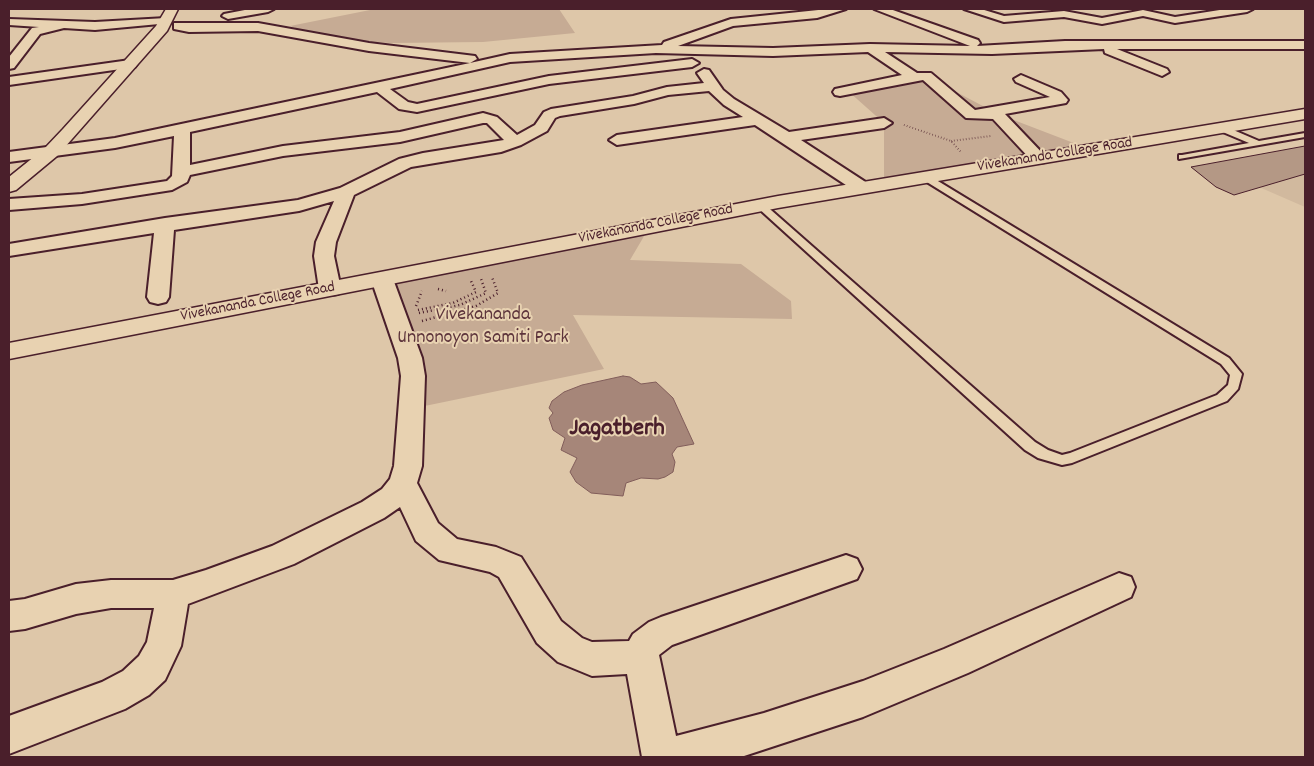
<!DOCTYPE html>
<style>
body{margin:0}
#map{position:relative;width:1314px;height:766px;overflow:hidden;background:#dec7a9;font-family:Dekko,sans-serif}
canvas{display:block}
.frame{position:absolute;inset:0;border:10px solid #4a1f2b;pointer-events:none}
</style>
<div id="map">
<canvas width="1314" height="766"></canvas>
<div class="frame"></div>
</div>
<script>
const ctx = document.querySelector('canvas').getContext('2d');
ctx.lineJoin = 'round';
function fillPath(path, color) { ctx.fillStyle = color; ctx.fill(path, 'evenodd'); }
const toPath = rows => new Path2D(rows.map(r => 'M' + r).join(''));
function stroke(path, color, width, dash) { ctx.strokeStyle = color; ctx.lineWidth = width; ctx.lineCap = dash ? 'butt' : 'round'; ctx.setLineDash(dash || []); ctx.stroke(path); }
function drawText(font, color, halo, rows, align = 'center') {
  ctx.font = font + ' Dekko,sans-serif'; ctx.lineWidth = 4; ctx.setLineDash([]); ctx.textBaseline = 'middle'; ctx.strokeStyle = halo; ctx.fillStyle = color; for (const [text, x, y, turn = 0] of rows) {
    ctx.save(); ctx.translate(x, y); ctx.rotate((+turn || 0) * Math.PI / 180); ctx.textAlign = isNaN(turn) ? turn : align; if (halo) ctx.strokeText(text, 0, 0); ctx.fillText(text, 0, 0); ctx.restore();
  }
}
fillPath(toPath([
 [1305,174,1305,207,1259,187]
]), '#d1b99e');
fillPath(toPath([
 [375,9,559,9,575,33,483,42,390,43,325,39,290,26],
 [926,76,998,114,1092,150,884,183,884,123,848,91],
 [650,226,630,260,741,264,791,301,792,319,573,315,604,369,415,408,387,281]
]), '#c6ab94');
const water = toPath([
 [623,376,630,377,641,384,656,382,673,398,694,444,677,447,672,454,675,462,673,472,665,477,658,479,641,478,626,483,623,496,591,493,576,482,570,472,577,458,561,450,565,438,553,430,549,418,553,413,549,408,552,401,564,392,582,385,623,376]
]);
fillPath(water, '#a68679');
stroke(water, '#815d5a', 1);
const building = toPath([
 [1305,146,1305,174,1234,195,1216,187,1191,167,1305,146]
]);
fillPath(building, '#b49885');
stroke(building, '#4a1f2b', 1);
const service = toPath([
 [1218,126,1224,126,1259,141,1305,133,1305,137,1179,159,1179,155,1182,155,1249,143,1218,130,1218,126],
 [922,175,928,175,1229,358,1242,374,1238,389,1227,401,1072,463,1062,465,1038,458,1025,450,757,207,757,203,763,203,1035,442,1048,450,1062,455,1070,453,1217,395,1228,385,1230,375,1221,364,922,179,922,175]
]);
const minor = toPath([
 [250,9,274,9,268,12,228,19,222,16,224,14,250,9],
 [828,9,846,9,817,18,733,26,678,46,773,48,870,44,970,46,874,9,890,9,978,40,980,43,977,46,1065,41,1305,41,1305,49,1117,49,1167,69,1169,72,1162,76,1105,53,1104,49,992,54,885,52,917,73,931,73,975,110,1050,97,1016,82,1014,79,1021,75,1061,92,1068,100,1066,103,1005,114,1047,158,1045,162,1039,163,1033,162,993,119,966,118,923,80,840,96,835,95,833,92,835,89,902,75,868,52,773,56,656,53,510,62,390,89,408,102,417,104,549,76,692,59,699,63,692,67,549,84,417,112,399,109,377,92,190,132,190,165,283,146,400,132,483,113,497,117,517,135,535,125,544,112,551,109,633,96,667,87,704,83,697,73,704,69,709,70,723,90,734,99,789,132,884,118,892,123,884,128,801,140,867,183,870,187,867,191,861,192,855,191,755,125,617,145,609,140,617,135,743,117,724,105,709,91,668,95,634,104,560,116,555,118,547,131,521,145,501,152,411,167,354,195,336,242,334,256,341,289,338,294,330,295,322,294,319,289,314,256,316,242,334,201,299,211,174,230,169,297,166,302,158,304,150,302,147,297,154,233,9,256,9,244,165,218,298,200,340,188,399,159,423,153,504,140,487,123,483,123,400,142,283,156,190,175,187,182,172,190,82,204,9,210,9,199,82,194,167,181,172,176,174,136,115,148,9,162,9,152,115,138,470,63,369,51,258,31,189,32,174,29,174,23,258,23,369,43,475,56,477,59,470,63,510,54,662,45,664,42,731,19,828,9],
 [964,9,981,9,1004,16,1064,11,1102,18,1143,10,1175,17,1226,9,1253,9,1247,12,1175,23,1143,16,1102,24,1064,17,1004,22,964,9],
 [166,18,170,19,170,23,95,30,64,28,40,34,14,68,9,69,9,57,32,28,39,27,9,25,9,19,95,22,166,18],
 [130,60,137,64,135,67,9,85,9,77,130,60],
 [382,273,389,275,393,279,422,358,425,376,422,466,417,483,438,523,457,539,496,547,521,557,561,621,582,638,592,642,629,641,633,634,649,622,661,617,846,555,857,559,862,569,857,579,672,645,659,655,676,736,764,713,863,681,944,649,1119,573,1131,577,1135,587,1131,597,968,673,863,717,741,757,642,757,627,674,592,676,558,662,537,643,499,577,490,572,439,560,416,541,400,507,384,518,294,564,188,604,181,646,165,680,149,695,125,709,9,754,9,716,102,682,123,671,139,656,147,642,154,608,111,608,76,614,25,629,9,631,9,601,25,599,76,584,111,580,173,580,206,570,272,546,362,502,382,489,390,479,394,466,401,376,398,358,371,279,375,275,382,273]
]);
const tertiary = toPath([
 [1305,109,1305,119,778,208,9,359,9,343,778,196,1305,109]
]);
const trunk = toPath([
 [166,9,178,9,167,31,57,156,16,190,9,192,9,177,45,148,63,129,156,26,166,9]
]);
stroke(service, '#4a1f2b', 4);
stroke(minor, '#4a1f2b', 4);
stroke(tertiary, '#4a1f2b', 3);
stroke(trunk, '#4a1f2b', 3);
stroke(toPath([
 [904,125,951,141,962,153],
 [951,141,991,136]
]), '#4a1f2b', 2, [0.5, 2.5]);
stroke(toPath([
 [438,289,446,291],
 [416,306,422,291],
 [418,310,453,303,476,292,471,281],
 [419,313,460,305,486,293,481,279],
 [422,321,476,306,498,293,492,277]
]), '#4a1f2b', 2.5, [1, 3]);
fillPath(service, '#e8d2b1');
fillPath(minor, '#e8d2b1');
fillPath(tertiary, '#e8d2b1');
fillPath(trunk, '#e8d2b1');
drawText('16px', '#4a1f2b', '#e8d2b1', [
 ["Vivekananda College Road",1055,156,-9],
 ["Vivekananda College Road",656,225,-11],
 ["Vivekananda College Road",258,303,-11]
]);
drawText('20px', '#5d343b', '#e8d2b1', [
 ["Vivekananda",483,316],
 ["Unnonoyon Samiti Park",483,339]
]);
drawText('bold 25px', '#4a1f2b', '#e8d2b1', [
 ["Jagatberh",617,431]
]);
</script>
